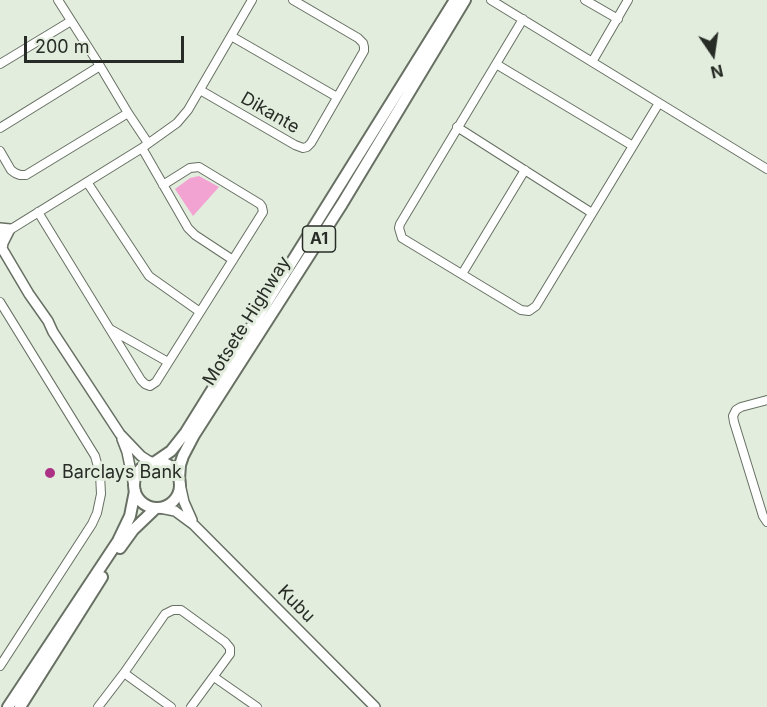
<!DOCTYPE html>
<style>
body{margin:0}
#map{position:relative;width:767px;height:707px;overflow:hidden;background:#e2edde;font-family:Inter,sans-serif}
canvas{display:block}
.north{position:absolute;left:683px;top:24px;width:60px;height:60px;-webkit-text-stroke:4px #e2edde;paint-order:stroke;rotate:167deg;font-size:16px;font-weight:700;line-height:24px;text-align:center;color:#282c26}
.north::after{content:'';display:block;margin:auto;width:21px;height:27px;background:#282c26;clip-path:polygon(50% 0,100% 100%,50% 72%,0 100%)}
.scale{position:absolute;left:24px;top:36px;width:160px;height:27px;box-sizing:border-box;border:3px solid #282c26;border-top:0;padding-left:8px;font-size:18px;line-height:21px;white-space:nowrap;color:#282c26;-webkit-text-stroke:4px #e2edde;paint-order:stroke}
</style>
<div id="map">
<canvas width="767" height="707"></canvas>
<div class="north">N</div>
<div class="scale">200 m</div>
</div>
<script>
const ctx = document.querySelector('canvas').getContext('2d');
ctx.lineJoin = 'round';
function fillPath(path, color) { ctx.fillStyle = color; ctx.fill(path, 'evenodd'); }
const toPath = rows => new Path2D(rows.map(r => 'M' + r).join(''));
function stroke(path, color, width, dash) { ctx.strokeStyle = color; ctx.lineWidth = width; ctx.lineCap = dash ? 'butt' : 'round'; ctx.setLineDash(dash || []); ctx.stroke(path); }
function drawText(font, color, halo, rows, align = 'center') {
  ctx.font = font + ' Inter,sans-serif'; ctx.lineWidth = 6; ctx.setLineDash([]); ctx.textBaseline = 'middle'; ctx.strokeStyle = halo; ctx.fillStyle = color; for (const [text, x, y, turn = 0] of rows) {
    ctx.save(); ctx.translate(x, y); ctx.rotate((+turn || 0) * Math.PI / 180); ctx.textAlign = isNaN(turn) ? turn : align; if (halo) ctx.strokeText(text, 0, 0); ctx.fillText(text, 0, 0); ctx.restore();
  }
}
fillPath(toPath([
 [199,176,219,187,193,216,175,189,190,178]
]), '#f2a3d2');
const minor = toPath([
 [58,0,100,66,128,113,148,143],
 [491,0,767,169],
 [585,0,618,19],
 [523,19,400,224,399,228,402,238,521,310,529,311,536,306,659,103],
 [231,36,337,97],
 [592,62,628,0],
 [0,64,71,21],
 [496,64,633,146],
 [200,90,295,145,303,148,307,147,311,143,364,51,364,47,363,43,358,38,293,0],
 [457,127,592,213],
 [0,128,100,66],
 [142,148,188,228,195,235,233,260],
 [0,151,11,170,15,173,20,175,26,175,128,113],
 [87,182,149,276,200,312],
 [38,212,141,380,145,384,150,386,156,382,263,212,262,207,260,204,199,167,190,168,163,185],
 [0,236,142,148,177,123,188,110,252,0],
 [462,274,525,170],
 [0,302,95,456,100,474,101,494,97,513,92,524,0,666],
 [110,329,168,362],
 [767,400,741,407,736,410,733,416,734,422,763,516,767,522],
 [124,673,171,707],
 [214,677,257,707],
 [98,707,124,673,165,614,173,610,181,610,225,642,230,648,230,654,191,707]
]);
const major = toPath([
 [0,228,10,229,3,243,2,249],
 [0,245,29,294,48,321,53,332,120,434,141,456,152,463],
 [122,439,127,452,134,486],
 [180,484,184,502,192,520],
 [160,508,175,511,194,525,375,707]
]);
const highway = toPath([
 [155,462,171,451,186,432,455,0],
 '134 485a23 23 0 1 1 46 0a23 23 0 1 1-46 0Z',
 [179,479,180,465,183,456,194,435,342,204,465,0],
 [120,548,133,530,156,508],
 [8,707,118,541,130,516,135,491],
 [20,707,102,577]
]);
stroke(minor, '#677063', 10);
stroke(major, '#677063', 12);
stroke(highway, '#677063', 14);
stroke(minor, '#fff', 8);
stroke(major, '#fff', 9);
stroke(highway, '#fff', 10);
for (const [x, y, r, color] of [
 [50,473,6,"#ac3285"]
]) { const dot = new Path2D(); dot.arc(x, y, r, 0, 2 * Math.PI); ctx.fillStyle = color; ctx.fill(dot); stroke(dot, '#e2edde', 2); }
for (const [x, y, w] of [
 [319,239,33]
]) { const box = new Path2D(); box.roundRect(x - w / 2, y - 13, w, 26, 4.5); ctx.fillStyle = '#e2edde'; ctx.fill(box); stroke(box, '#282c26', 1.5); }
drawText('bold 16px', '#282c26', null, [
 ["A1",319,239]
]);
drawText('18px', '#282c26', '#e2edde', [
 ["Dikante",270,113,30],
 ["Motsete Highway",247,321,-58],
 ["Kubu",296,604,45]
]);
drawText('18px', '#282c26', '#e2edde', [
 ["Barclays Bank",62,473]
], 'left');
</script>
